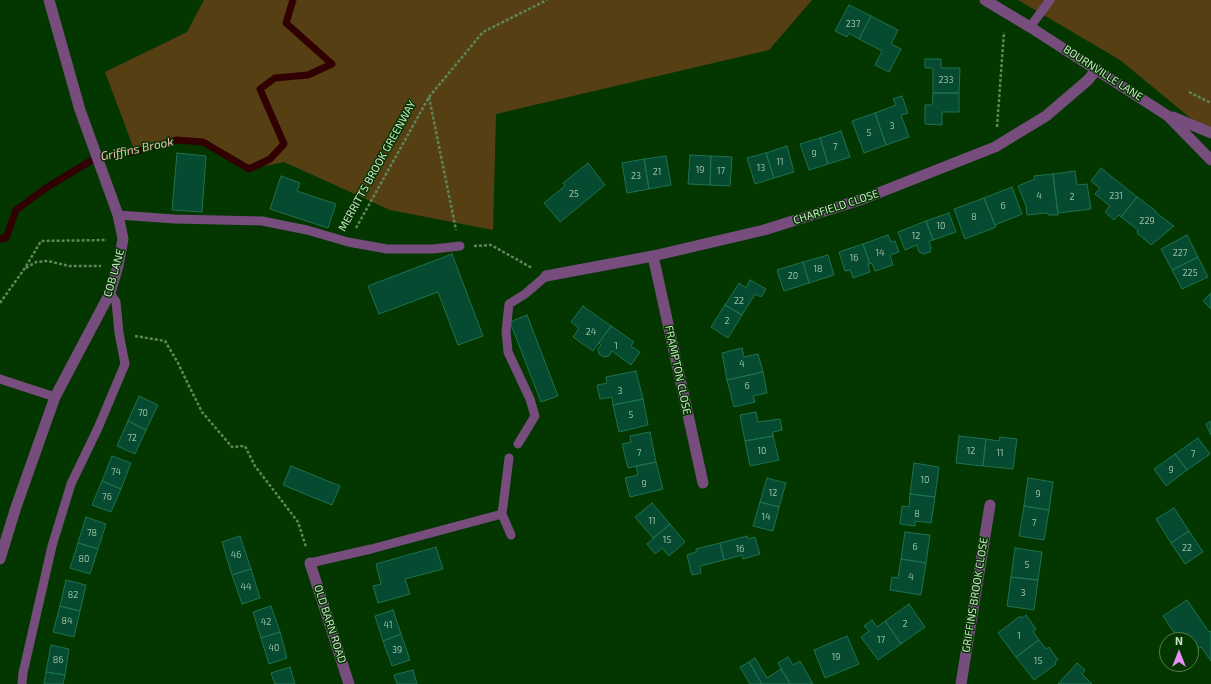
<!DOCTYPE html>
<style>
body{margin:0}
#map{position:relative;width:1211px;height:684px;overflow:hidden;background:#043600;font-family:"Exo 2",sans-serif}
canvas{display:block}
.north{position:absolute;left:1159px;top:632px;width:40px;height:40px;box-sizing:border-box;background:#043600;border:1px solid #547c50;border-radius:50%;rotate:0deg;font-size:11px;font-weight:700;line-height:16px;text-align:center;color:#cce6c9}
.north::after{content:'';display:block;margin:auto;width:14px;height:18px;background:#eb8dfb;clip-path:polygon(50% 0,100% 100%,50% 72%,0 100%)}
</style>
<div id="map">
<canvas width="1211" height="684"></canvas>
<div class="north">N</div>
</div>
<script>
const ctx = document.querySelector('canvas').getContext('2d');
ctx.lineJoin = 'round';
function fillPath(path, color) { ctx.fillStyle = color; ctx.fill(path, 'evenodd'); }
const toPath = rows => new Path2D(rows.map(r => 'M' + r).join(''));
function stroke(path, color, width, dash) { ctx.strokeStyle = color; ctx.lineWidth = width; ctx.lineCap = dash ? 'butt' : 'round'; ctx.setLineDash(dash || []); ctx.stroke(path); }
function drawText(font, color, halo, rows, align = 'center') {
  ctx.font = font + ' "Exo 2",sans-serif'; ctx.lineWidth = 3; ctx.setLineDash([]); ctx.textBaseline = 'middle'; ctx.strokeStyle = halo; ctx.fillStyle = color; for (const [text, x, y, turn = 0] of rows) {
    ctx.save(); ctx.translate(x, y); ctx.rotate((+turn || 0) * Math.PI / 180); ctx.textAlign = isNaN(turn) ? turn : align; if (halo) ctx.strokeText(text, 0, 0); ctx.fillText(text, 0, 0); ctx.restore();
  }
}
fillPath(toPath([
 [204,0,812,0,769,50,496,114,493,230,390,210,284,162,249,169,203,142,176,140,135,152,105,72,187,32],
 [1018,0,1211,0,1211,135,1120,60]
]), '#564013');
stroke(toPath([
 [0,239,6,238,16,210,46,188,97,157,135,152,176,140,203,142,249,169,270,159,284,144,260,89,275,78,308,75,332,64,286,23,293,0]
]), '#300003', 7);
const building = toPath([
 [849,5,871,16,859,39,849,33,847,37,835,31,849,5],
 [871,16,898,30,891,44,901,49,889,72,875,65,882,51,859,39,871,16],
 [925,59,941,59,941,68,960,68,959,93,933,93,933,68,925,68,925,59],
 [933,93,959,93,959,112,942,112,942,125,925,124,925,105,932,105,933,93],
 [902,96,908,113,901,115,909,137,886,145,875,113,896,105,893,99,902,96],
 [875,113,886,145,864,153,852,121,875,113],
 [841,131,850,157,828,164,820,138,841,131],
 [820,138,828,164,809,170,800,144,820,138],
 [787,146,794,172,774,178,766,153,787,146],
 [177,153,206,156,202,212,172,210,177,153],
 [766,153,774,178,755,184,747,158,766,153],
 [690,155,711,156,710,185,688,184,690,155],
 [666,156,671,185,649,189,644,159,666,156],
 [711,156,732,157,730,186,710,185,711,156],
 [644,159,649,189,627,193,622,163,644,159],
 [588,163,605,185,560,222,544,203,565,186,563,183,588,163],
 [1101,168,1137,197,1121,217,1119,215,1114,220,1105,212,1110,206,1095,194,1100,188,1091,181,1101,168],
 [1075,171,1077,185,1087,184,1091,209,1058,213,1053,174,1075,171],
 [1053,174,1058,215,1048,215,1048,213,1027,215,1026,206,1018,186,1035,179,1034,176,1053,174],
 [281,176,300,183,297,191,336,204,328,228,270,209,281,176],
 [1012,187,1022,214,995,225,984,198,1012,187],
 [1137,197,1156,211,1155,212,1174,226,1151,245,1137,233,1138,230,1121,217,1137,197],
 [984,198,996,227,965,239,954,209,984,198],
 [949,213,956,232,933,240,926,221,949,213],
 [926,221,933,240,929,241,931,248,930,252,924,254,919,252,917,245,905,250,898,232,926,221],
 [888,235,891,242,895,241,899,252,890,255,893,265,875,271,872,263,870,264,863,244,888,235],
 [1187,235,1198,257,1172,270,1161,249,1187,235],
 [863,244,870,264,868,264,870,272,853,278,850,270,845,271,839,252,863,244],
 [452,254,483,336,458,345,438,292,379,314,368,286,452,254],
 [828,255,834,275,809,283,803,262,828,255],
 [1198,257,1208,277,1182,289,1172,270,1198,257],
 [803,262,809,283,784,291,777,270,803,262],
 [750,280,766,289,761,297,755,294,742,315,725,305,739,283,746,288,750,280],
 [1211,293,1211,309,1203,301,1211,293],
 [725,305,742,315,728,338,711,327,725,305],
 [583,306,611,326,593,351,573,337,579,328,571,322,583,306],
 [527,315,558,396,541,402,510,322,527,315],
 [611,326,634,342,631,346,640,352,631,365,612,351,609,356,604,357,599,354,598,349,601,345,599,343,611,326],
 [742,348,744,357,758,354,763,372,727,380,722,353,742,348],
 [636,371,643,399,613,405,612,397,600,399,597,385,607,383,606,377,636,371],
 [763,372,767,393,753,396,755,402,734,407,727,380,763,372],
 [139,396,158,405,146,430,128,421,139,396],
 [643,399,648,425,619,432,613,405,643,399],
 [756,412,758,422,780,419,782,430,773,432,773,436,745,441,740,415,756,412],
 [128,421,146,430,135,454,117,446,128,421],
 [1211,421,1211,435,1206,424,1211,421],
 [650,432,656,462,628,468,622,444,631,442,630,436,650,432],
 [773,436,779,460,750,466,745,441,773,436],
 [959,436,986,439,983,466,956,463,959,436],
 [1000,437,1017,439,1013,469,983,466,986,439,999,441,1000,437],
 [1198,438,1210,454,1187,470,1175,454,1198,438],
 [1175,454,1187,470,1166,486,1154,469,1175,454],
 [112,456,131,463,121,489,102,481,112,456],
 [656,462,663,489,630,497,625,478,638,475,636,466,656,462],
 [914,463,939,467,935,497,910,494,914,463],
 [291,466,340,486,332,505,283,485,291,466],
 [767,478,786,483,779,507,760,502,767,478],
 [1028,478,1053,482,1049,510,1024,506,1028,478],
 [102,481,121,489,111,512,92,505,102,481],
 [910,494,935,497,931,523,915,521,915,526,900,524,902,506,909,507,910,494],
 [760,502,779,507,773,531,753,526,760,502],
 [652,503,670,524,653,538,635,517,652,503],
 [1024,506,1049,510,1044,540,1019,536,1024,506],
 [1174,508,1189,531,1171,543,1156,519,1174,508],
 [86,517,106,524,98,549,78,543,86,517],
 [670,524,685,542,669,556,662,548,655,554,647,544,670,524],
 [1189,531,1203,552,1185,564,1171,543,1189,531],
 [905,532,930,535,926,563,901,559,905,532],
 [240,536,251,569,232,575,222,542,240,536],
 [747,536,748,539,755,537,760,554,743,559,742,555,724,560,720,543,747,536],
 [78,543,98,549,90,574,70,568,78,543],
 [720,543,724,560,700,566,701,573,692,575,687,555,696,552,696,549,720,543],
 [436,547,443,569,405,579,410,594,378,603,373,586,381,584,376,564,436,547],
 [1015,548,1042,552,1038,580,1011,577,1015,548],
 [901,559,926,563,921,595,890,590,892,577,898,578,901,559],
 [251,569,260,598,242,604,232,575,251,569],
 [1011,577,1038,580,1034,610,1007,606,1011,577],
 [66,580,86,585,80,611,60,606,66,580],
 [1187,600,1209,632,1211,631,1211,661,1201,647,1191,653,1191,640,1179,640,1163,616,1187,600],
 [909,604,925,627,901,644,885,621,909,604],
 [60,606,80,611,74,637,53,632,60,606],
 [271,606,280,632,261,638,253,612,271,606],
 [393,610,401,634,383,641,375,616,393,610],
 [1026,615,1036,629,1033,631,1039,640,1016,657,998,633,1020,616,1022,618,1026,615],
 [872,620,877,627,885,621,901,644,878,660,861,637,869,631,864,626,872,620],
 [280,632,287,658,269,664,261,638,280,632],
 [401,634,410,660,392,666,383,641,401,634],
 [847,636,859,664,825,678,814,650,847,636],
 [1039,640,1046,649,1049,647,1058,660,1055,662,1056,664,1034,680,1016,657,1039,640],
 [51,645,69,649,65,675,46,672,51,645],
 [788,657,793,665,800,661,813,684,790,684,778,663,788,657],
 [755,658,767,678,781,669,790,684,762,684,749,662,755,658],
 [749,662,762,684,750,684,740,667,749,662],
 [1077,663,1085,670,1082,674,1092,684,1058,684,1077,663],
 [290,667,295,684,275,684,271,673,290,667],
 [413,670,417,684,397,684,394,675,413,670],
 [46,672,65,675,63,684,44,684,46,672]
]);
fillPath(building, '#064a31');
stroke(building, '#1e7250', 1);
stroke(toPath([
 [1189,92,1211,103],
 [429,97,456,230],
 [997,127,1004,32],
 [356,228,429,97,483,32,547,0],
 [474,246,491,245,532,268],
 [26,268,36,262,48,261,69,266,101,266],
 [0,303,25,268,41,241,107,240],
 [135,336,165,341,178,363,190,388,202,412,232,447,245,446,255,466,298,522,306,547]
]), '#5e855b', 2.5, [3, 2]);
stroke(toPath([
 [1030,27,1050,0],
 [118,215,175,219,262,221,307,230,348,242,387,249,433,249,460,246],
 [0,379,55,397],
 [518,444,535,416,530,399,508,352,506,331,509,304,525,294,546,276],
 [502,514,511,535],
 [310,563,371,549,502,514,509,458],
 [22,684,23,673,52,546,71,484,98,428,125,364,119,333,116,302,110,293]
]), '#764d7d', 9);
stroke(toPath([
 [653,256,703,483],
 [546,276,653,256,764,230,863,199,995,147,1046,116,1088,80,1097,69],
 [310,563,349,684],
 [961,684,990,505]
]), '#764d7d', 11);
stroke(toPath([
 [985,0,1030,27,1168,116,1211,160],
 [1173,117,1211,133],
 [0,559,16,507,55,397,110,293,118,266,123,239,118,215,80,110,49,0]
]), '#764d7d', 11);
drawText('9px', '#9abfa3', null, [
 ["237",853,24],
 ["233",946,80],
 ["3",892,126],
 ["5",869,133],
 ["7",835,147],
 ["9",814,154],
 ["11",780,162],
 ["13",761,168],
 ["19",700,170],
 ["17",721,171],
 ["21",657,172],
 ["23",636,176],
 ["25",574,194],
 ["4",1039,196],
 ["231",1116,196],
 ["2",1072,197],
 ["6",1003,206],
 ["8",974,217],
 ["229",1147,221],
 ["10",941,226],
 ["12",916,236],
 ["14",880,253],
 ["227",1180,253],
 ["16",854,258],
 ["18",818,269],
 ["225",1190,273],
 ["20",793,276],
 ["22",739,301],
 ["2",727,321],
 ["24",591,332],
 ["1",616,346],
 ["4",742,364],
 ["6",747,386],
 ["3",620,391],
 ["70",143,413],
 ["5",631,415],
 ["72",132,438],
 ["10",762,451],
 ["12",971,451],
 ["7",639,453],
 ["11",1000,453],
 ["7",1193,454],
 ["9",1171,470],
 ["74",116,472],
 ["10",925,480],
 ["9",644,484],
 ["12",773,493],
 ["9",1038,494],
 ["76",107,497],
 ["8",917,514],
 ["14",766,517],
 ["11",652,521],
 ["7",1034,523],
 ["78",92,533],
 ["15",667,540],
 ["6",915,547],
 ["22",1187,548],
 ["16",740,549],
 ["46",236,555],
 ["80",84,559],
 ["5",1027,565],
 ["4",911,577],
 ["44",246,587],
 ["3",1023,593],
 ["82",73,595],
 ["84",67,621],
 ["42",266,622],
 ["2",905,624],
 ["41",388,625],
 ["1",1019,636],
 ["17",881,640],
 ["40",274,648],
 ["39",397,650],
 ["19",836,657],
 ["86",58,660],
 ["15",1038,661]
]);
drawText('11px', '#cce6c9', '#043600', [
 ["BOURNVILLE LANE",1103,73,33],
 ["MERRITTS BROOK GREENWAY",377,166,-61],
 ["CHARFIELD CLOSE",836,207,-18],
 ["COB LANE",114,273,-74],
 ["FRAMPTON CLOSE",678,370,78],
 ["GRIFFINS BROOK CLOSE",975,595,-81],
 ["OLD BARN ROAD",330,624,72]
]);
drawText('italic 12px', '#f4bab8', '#043600', [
 ["Griffins Brook",137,149,-12]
]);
</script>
